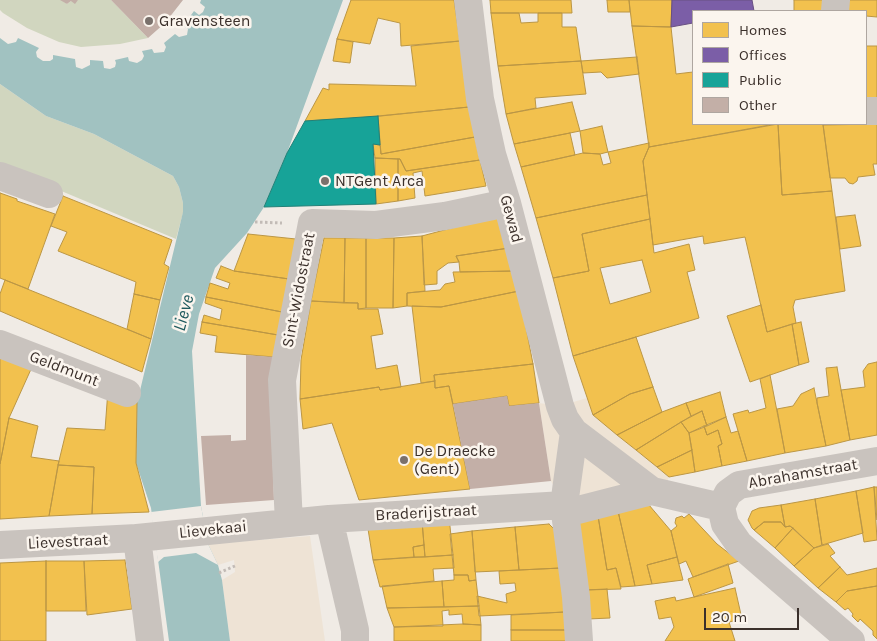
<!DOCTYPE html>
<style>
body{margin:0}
#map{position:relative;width:877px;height:641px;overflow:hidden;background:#f0ebe5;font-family:Karla,sans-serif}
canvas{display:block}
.legend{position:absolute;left:692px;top:10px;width:175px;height:115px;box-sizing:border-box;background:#fbf5ee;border:1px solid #aea6a0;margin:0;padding:6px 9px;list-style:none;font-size:15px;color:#3b302b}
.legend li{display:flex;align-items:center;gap:10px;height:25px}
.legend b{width:25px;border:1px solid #aea6a0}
.scale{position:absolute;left:704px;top:608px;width:95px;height:22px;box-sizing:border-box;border:2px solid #3b302b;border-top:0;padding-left:6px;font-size:15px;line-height:18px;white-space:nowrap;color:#3b302b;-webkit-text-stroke:4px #fbf5ee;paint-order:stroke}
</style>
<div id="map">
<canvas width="877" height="641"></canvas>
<ul class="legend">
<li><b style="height:14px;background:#f2c14e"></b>Homes</li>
<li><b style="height:14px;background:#7b5ea7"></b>Offices</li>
<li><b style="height:14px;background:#17a398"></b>Public</li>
<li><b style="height:14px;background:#c3afa7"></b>Other</li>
</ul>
<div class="scale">20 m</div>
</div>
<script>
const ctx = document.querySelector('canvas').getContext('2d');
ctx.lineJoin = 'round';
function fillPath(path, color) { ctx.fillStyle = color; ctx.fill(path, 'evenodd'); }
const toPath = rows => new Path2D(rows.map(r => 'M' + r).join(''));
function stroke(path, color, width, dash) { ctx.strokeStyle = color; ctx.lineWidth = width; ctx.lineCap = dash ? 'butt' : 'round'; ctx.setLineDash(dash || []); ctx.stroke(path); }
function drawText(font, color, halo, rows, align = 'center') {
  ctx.font = font + ' Karla,sans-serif'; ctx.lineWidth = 5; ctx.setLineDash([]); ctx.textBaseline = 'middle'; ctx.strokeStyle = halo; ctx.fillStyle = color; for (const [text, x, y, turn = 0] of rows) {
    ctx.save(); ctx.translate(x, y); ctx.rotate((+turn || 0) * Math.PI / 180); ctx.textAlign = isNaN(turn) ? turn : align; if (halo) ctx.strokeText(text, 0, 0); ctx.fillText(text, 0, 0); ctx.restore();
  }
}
fillPath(toPath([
 [0,0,62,0,67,4,71,1,78,0,111,0,148,38,120,44,81,47,59,42,27,28,3,13,0,10],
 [0,84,46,116,94,134,173,176,179,187,183,203,183,213,176,239,35,180,0,167]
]), '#d1d6bf');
fillPath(toPath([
 [587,398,593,415,669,477,662,493,564,505,551,481,539,403,560,406],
 [310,536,325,641,230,641,222,580,235,572,234,560,218,565,208,544]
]), '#eee3d5');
fillPath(toPath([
 [201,0,343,0,287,153,264,207,247,233,215,268,199,314,192,351,201,506,208,544,218,565,222,580,230,641,169,641,151,508,136,463,137,403,183,212,183,203,179,187,173,176,94,134,46,116,0,84,0,38,8,44,16,42,18,38,39,48,36,52,37,57,43,61,50,61,53,59,53,55,75,59,76,67,82,69,90,65,90,60,103,61,104,68,110,69,115,67,116,63,115,60,128,57,129,61,137,63,142,60,144,56,142,51,152,49,154,53,164,52,166,47,164,43,175,34,179,37,187,35,188,29,183,26,194,11,199,15,203,12,205,7,200,3]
]), '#a1c2c1');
fillPath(toPath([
 [201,506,208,544,218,565,196,553,164,557,158,562,151,512]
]), '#f0ebe5');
const homes = toPath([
 [351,0,454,0,460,41,401,46,400,23,378,18,370,44,337,39,351,0],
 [490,0,571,0,572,13,491,13,490,0],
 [607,0,629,0,630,12,608,12,607,0],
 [629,0,672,0,671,27,632,26,629,0],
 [794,0,825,0,825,11,794,11,794,0],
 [845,0,877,0,877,17,866,16,866,11,845,11,845,0],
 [491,13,519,13,521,23,538,22,538,13,562,13,562,27,576,27,581,61,498,66,491,13],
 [632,26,671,27,676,74,693,72,693,124,775,124,649,147,632,26],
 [337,39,353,42,350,63,333,61,337,39],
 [460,41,469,107,361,118,305,121,323,88,329,90,329,84,416,86,411,46,460,41],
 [866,46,877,46,877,104,866,104,866,46],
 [637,57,639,74,607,78,601,72,583,73,581,61,637,57],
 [581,61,586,94,535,98,536,108,506,114,498,66,581,61],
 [572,102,580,131,514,144,506,114,572,102],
 [469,107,475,137,381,154,378,116,469,107],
 [778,124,823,124,832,191,782,195,778,124],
 [778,124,782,195,832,191,845,291,795,300,793,307,796,323,767,332,745,237,704,244,703,236,653,245,643,161,649,147,778,124],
 [877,124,877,164,873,164,875,175,858,177,857,181,853,184,849,183,845,178,830,178,823,125,877,124],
 [602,126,608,152,600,154,583,153,580,131,602,126],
 [570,133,575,155,521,167,514,144,570,133],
 [475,137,480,160,406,171,400,159,375,158,373,144,380,145,381,154,475,137],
 [649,143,649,147,643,161,647,195,536,218,521,167,583,153,600,154,603,165,611,163,608,152,649,143],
 [375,158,398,159,398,201,376,204,375,158],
 [398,159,400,159,406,171,480,160,486,186,425,196,422,171,413,173,415,198,398,201,398,159],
 [0,193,17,199,17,201,55,214,28,289,0,278,0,193],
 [647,195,650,219,582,234,589,271,553,278,536,218,647,195],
 [63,196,172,240,164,264,169,267,160,300,134,294,136,282,58,251,67,232,51,226,63,196],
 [500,215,509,248,456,256,459,262,448,263,437,271,437,284,424,285,422,236,500,215],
 [855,215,861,246,840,249,836,217,855,215],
 [650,219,654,253,689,244,695,270,687,272,699,318,573,356,553,278,589,271,582,234,650,219],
 [642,260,651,292,610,304,600,268,642,260],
 [248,234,296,239,289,279,234,271,248,234],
 [422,236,425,291,407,293,407,306,393,308,394,238,422,236],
 [324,238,345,238,344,303,311,301,324,238],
 [345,238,366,238,366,308,358,309,358,303,344,303,345,238],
 [366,238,394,238,393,308,366,308,366,238],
 [509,248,515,271,460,272,459,262,456,256,509,248],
 [221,266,234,271,289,279,282,312,206,297,210,283,228,289,230,283,216,278,221,266],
 [515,271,519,291,441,307,407,306,407,293,440,290,445,284,455,282,453,272,515,271],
 [5,280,151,339,142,372,0,311,0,294,5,280],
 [519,291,533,364,434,375,435,381,421,383,412,306,441,307,519,291],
 [134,294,160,300,151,339,127,329,134,294],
 [206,297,282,312,278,335,202,322,204,315,220,320,222,309,205,303,206,297],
 [311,301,358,303,358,309,378,309,383,334,371,336,376,369,397,365,401,387,380,390,379,387,300,399,301,360,311,301],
 [761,305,767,332,792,324,799,365,750,382,727,316,761,305],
 [202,322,278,335,274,357,215,352,217,336,200,333,202,322],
 [801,322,809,362,799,365,792,324,801,322],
 [636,337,653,387,630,394,593,415,573,356,636,337],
 [0,353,32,367,9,418,0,464,0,353],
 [877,362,877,435,850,440,841,390,865,387,863,371,868,364,877,362],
 [533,364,539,403,509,406,507,396,453,404,449,386,435,388,434,375,533,364],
 [837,367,850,440,826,446,817,403,817,398,829,396,826,368,837,367],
 [770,375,785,453,747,461,733,414,748,410,749,413,766,408,760,379,770,375],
 [435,381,435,388,449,386,470,489,359,500,332,423,303,429,300,399,379,387,380,390,435,381],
 [653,387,662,412,617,435,593,415,630,394,653,387],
 [814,388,826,446,785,453,777,409,793,406,801,394,814,388],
 [108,390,137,402,136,463,149,512,92,514,94,467,58,465,67,428,105,430,108,390],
 [720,392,726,417,707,426,702,411,691,416,686,403,720,392],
 [686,403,691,416,636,450,617,435,662,412,686,403],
 [702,411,707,426,689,433,681,422,702,411],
 [726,417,731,433,738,431,747,461,722,466,718,446,722,444,718,430,707,435,704,426,726,417],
 [9,418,38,426,31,457,59,461,49,516,0,519,0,464,9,418],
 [681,422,689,433,692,450,657,467,636,450,681,422],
 [704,426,707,435,718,430,722,444,718,446,722,466,695,472,689,433,704,426],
 [692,450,695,472,669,477,657,467,692,450],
 [58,465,94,467,92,514,49,516,58,465],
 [874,487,877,487,877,520,874,487],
 [874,487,877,540,864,542,856,491,874,487],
 [856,491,863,533,822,545,815,499,856,491],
 [815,499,822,545,814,548,790,526,785,527,781,505,815,499],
 [649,505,671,531,677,557,647,565,652,584,635,586,618,511,649,505],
 [781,505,785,527,781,522,764,522,754,530,752,528,748,520,752,511,759,508,781,505],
 [618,511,631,568,635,586,621,587,616,568,607,570,598,516,618,511],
 [689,514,717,544,739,561,693,577,686,561,679,564,671,531,677,526,675,523,676,518,682,516,684,518,689,514],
 [598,516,607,570,616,568,621,589,585,590,578,520,598,516],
 [449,517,453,555,425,557,422,521,449,517],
 [422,521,424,545,413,547,414,557,373,560,368,529,422,521],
 [764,522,781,522,785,527,790,526,793,528,775,548,754,530,764,522],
 [549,524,557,532,561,568,519,570,515,527,549,524],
 [515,527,519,570,475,572,472,531,515,527],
 [793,528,814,548,794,566,775,548,793,528],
 [472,531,476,580,469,581,468,575,454,575,450,534,472,531],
 [828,544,835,553,830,556,840,567,818,588,794,566,814,548,828,544],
 [424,545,425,557,414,557,413,547,424,545],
 [453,555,454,568,433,569,434,581,380,587,373,560,453,555],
 [677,557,683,580,652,584,647,565,677,557],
 [125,560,132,609,87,615,84,561,125,560],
 [46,561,46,641,0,641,0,563,46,561],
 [46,561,84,561,86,611,46,611,46,561],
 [728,564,733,583,694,597,688,579,728,564],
 [840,567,847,575,877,568,877,586,847,591,836,602,818,588,840,567],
 [561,568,565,612,479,616,477,596,507,603,506,594,516,591,515,583,500,584,499,571,561,568],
 [454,575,468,575,469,581,476,580,479,606,444,607,442,581,454,580,454,575],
 [442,581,444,607,387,608,382,586,442,581],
 [877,586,877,639,873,635,873,631,860,619,858,622,852,616,853,614,848,608,845,610,836,602,847,591,877,586],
 [735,588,742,619,729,622,735,641,665,641,674,627,671,617,659,619,655,601,675,597,676,601,735,588],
 [607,589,610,618,588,619,585,590,607,589],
 [479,606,481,625,463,624,462,614,449,615,449,610,442,611,443,626,394,627,387,608,479,606],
 [565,612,566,630,511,630,511,615,565,612],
 [463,624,481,625,481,641,394,641,394,627,463,624],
 [511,630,566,630,566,641,511,641,511,630]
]);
fillPath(homes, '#f2c14e');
stroke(homes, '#bb9644', 1);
const offices = toPath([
 [672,0,752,0,754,11,693,11,693,23,671,27,672,0]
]);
fillPath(offices, '#7b5ea7');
stroke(offices, '#685082', 1);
const public = toPath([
 [378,116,380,145,373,144,376,204,264,207,287,153,305,121,378,116]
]);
fillPath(public, '#17a398');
stroke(public, '#228077', 1);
fillPath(toPath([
 [60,0,78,0,75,4,71,1,67,4],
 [111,0,183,0,165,23,148,38],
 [246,355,274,357,272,442,274,500,206,505,201,436,231,435,231,441,246,440],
 [507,396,509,406,539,403,551,481,470,489,453,404]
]), '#c3afa7');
stroke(toPath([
 [255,222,282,223],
 [219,573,235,566]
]), '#c2bbb6', 3, [2.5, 2.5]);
stroke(toPath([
 [468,0,480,99,492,154,507,203,560,406,565,419,574,432,652,491,721,507],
 [835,11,836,0],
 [866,111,877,111],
 [0,176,49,194],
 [0,344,127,393],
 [574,432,564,505,576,597,579,641],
 [721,507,725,524,739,544,851,641],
 [721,507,728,493,739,485,877,461],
 [329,519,355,630,355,641],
 [289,523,282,380,312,223,376,225,445,216,507,203],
 [137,538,150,641],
 [0,545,137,538,329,519,564,505,578,510,652,491]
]), '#c9c3be', 28);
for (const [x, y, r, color] of [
 [149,21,5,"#7a716c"],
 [325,181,5,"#7a716c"],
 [404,460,5,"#7a716c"]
]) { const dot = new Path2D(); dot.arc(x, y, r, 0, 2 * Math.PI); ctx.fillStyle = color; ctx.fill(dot); stroke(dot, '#fbf5ee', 2); }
drawText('16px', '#3b302b', '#fbf5ee', [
 ["Gravensteen",159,21],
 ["NTGent Arca",335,181],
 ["De Draecke",414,451],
 ["(Gent)",414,469]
], 'left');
drawText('16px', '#3b302b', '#fbf5ee', [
 ["Gewad",511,219,75],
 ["Sint-Widostraat",299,290,-79],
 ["Geldmunt",64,369,21],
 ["Abrahamstraat",803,474,-10],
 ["Braderijstraat",426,513,-3],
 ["Lievekaai",213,530,-6],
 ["Lievestraat",68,542,-3]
]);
drawText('italic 18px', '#1f5a5e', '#fbf5ee', [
 ["Lieve",184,313,-75]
]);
</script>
